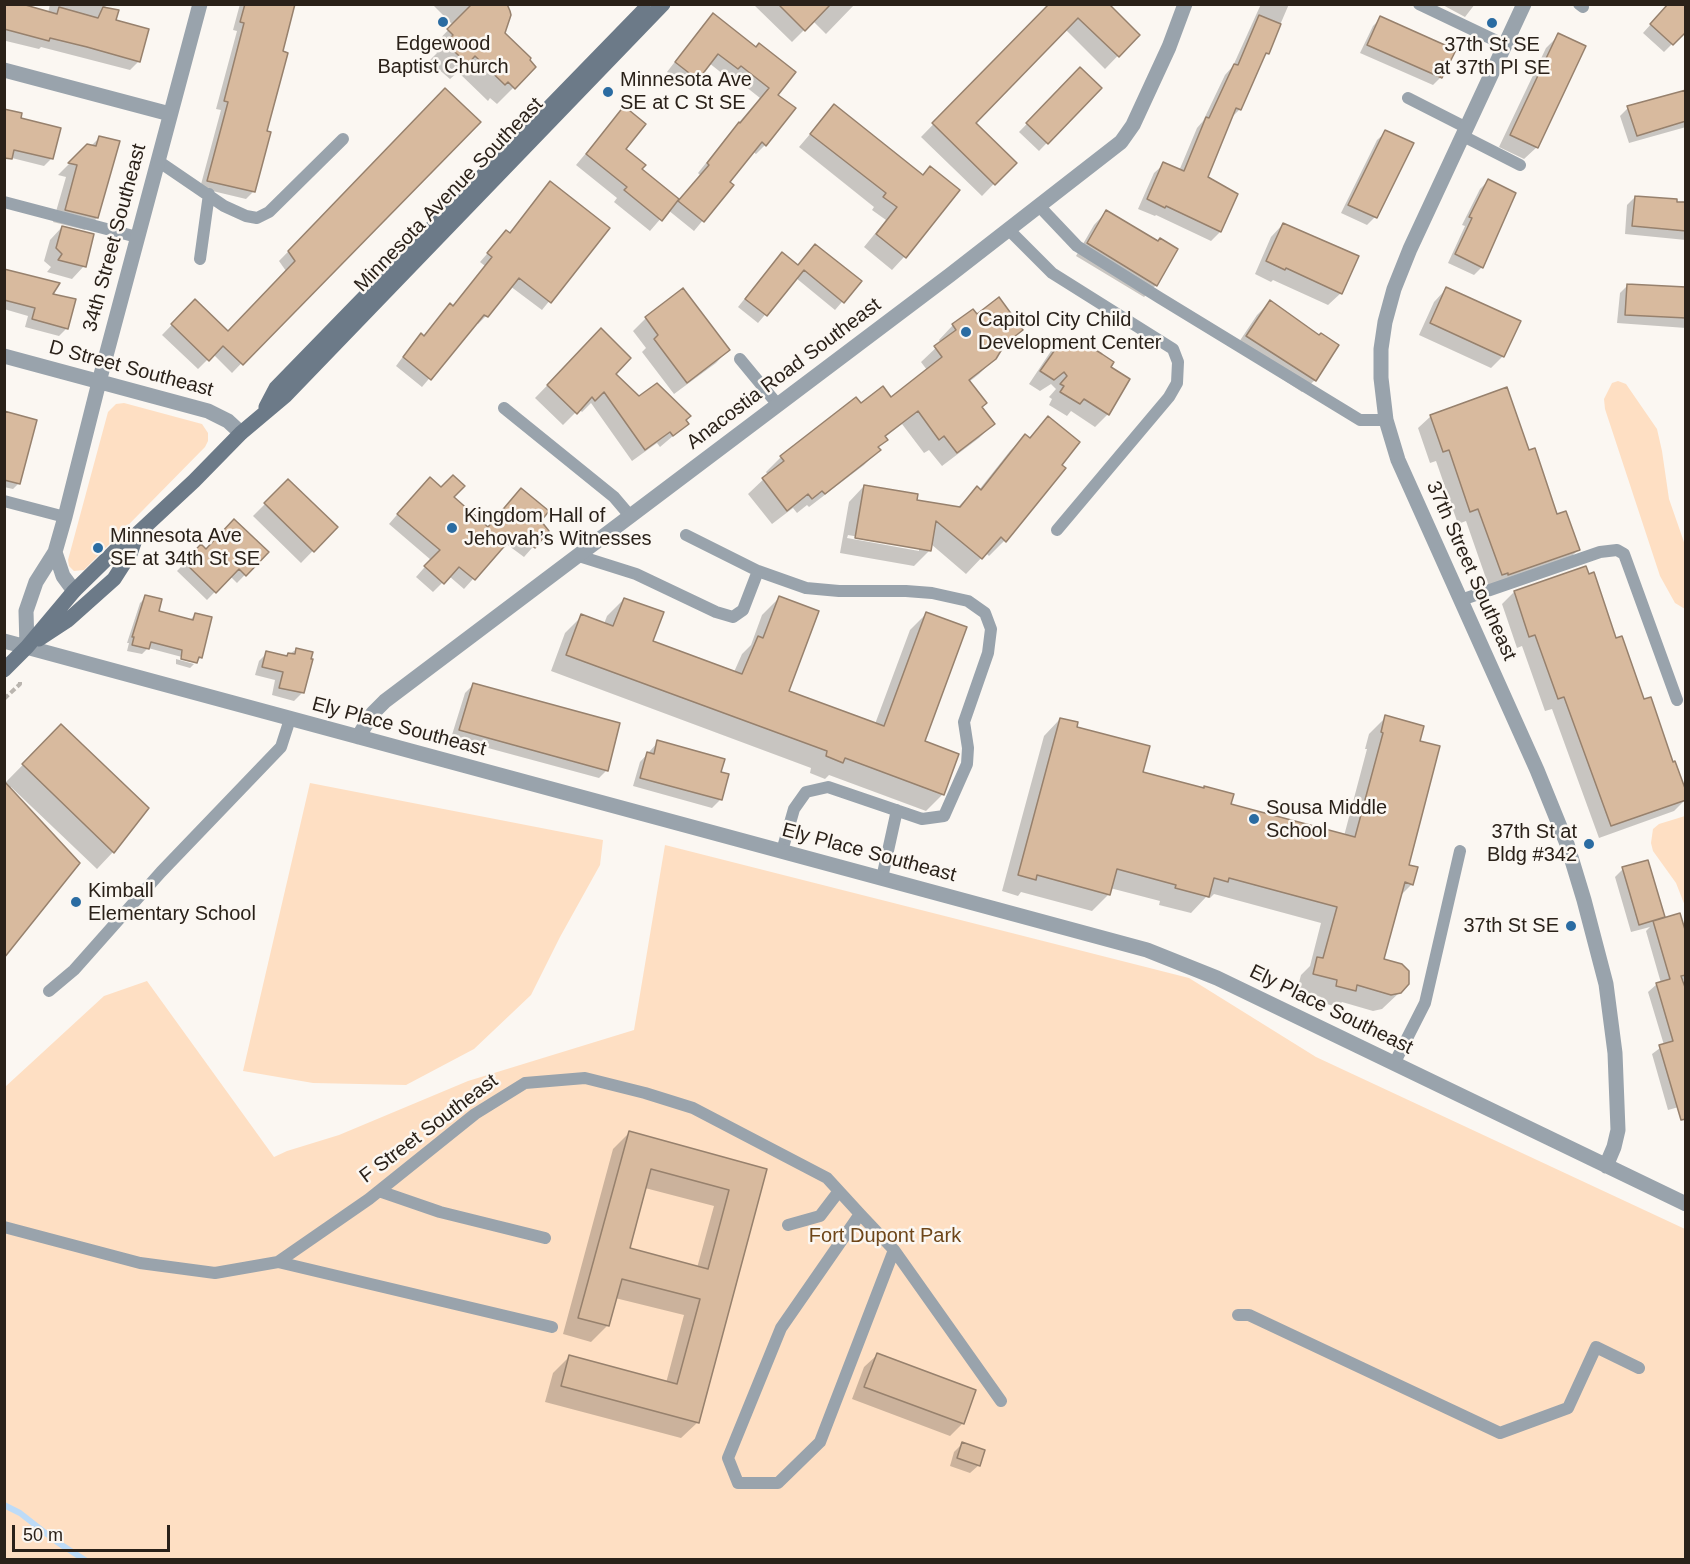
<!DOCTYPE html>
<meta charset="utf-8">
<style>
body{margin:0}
#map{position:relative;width:1690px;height:1564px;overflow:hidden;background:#fbf7f2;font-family:Arial,sans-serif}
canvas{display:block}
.frame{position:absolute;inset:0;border:6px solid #2a2119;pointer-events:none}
.scale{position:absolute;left:12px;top:1525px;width:158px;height:27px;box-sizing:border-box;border:3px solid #2a2119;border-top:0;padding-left:8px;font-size:18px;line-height:21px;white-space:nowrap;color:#2a2119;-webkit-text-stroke:4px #fbf7f2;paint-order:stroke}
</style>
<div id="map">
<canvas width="1690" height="1564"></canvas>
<div class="frame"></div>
<div class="scale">50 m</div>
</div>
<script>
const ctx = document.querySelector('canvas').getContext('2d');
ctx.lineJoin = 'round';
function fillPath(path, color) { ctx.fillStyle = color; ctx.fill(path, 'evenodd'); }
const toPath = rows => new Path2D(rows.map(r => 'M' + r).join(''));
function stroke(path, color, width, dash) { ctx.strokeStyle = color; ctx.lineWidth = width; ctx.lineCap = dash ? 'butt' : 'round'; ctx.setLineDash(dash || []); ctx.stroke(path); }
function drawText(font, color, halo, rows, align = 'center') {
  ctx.font = font + ' Arial,sans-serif'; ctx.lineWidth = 5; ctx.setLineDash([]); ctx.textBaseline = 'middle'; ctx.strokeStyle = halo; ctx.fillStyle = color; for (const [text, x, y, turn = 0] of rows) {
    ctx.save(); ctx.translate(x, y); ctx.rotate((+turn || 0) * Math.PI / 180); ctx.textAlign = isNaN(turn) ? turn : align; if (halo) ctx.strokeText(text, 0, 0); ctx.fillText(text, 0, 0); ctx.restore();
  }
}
fillPath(toPath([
 [1618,381,1626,384,1657,429,1662,451,1669,499,1685,545,1685,609,1675,603,1660,576,1605,409,1604,399,1612,383],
 [124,403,202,424,208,433,208,441,205,447,84,570,74,571,69,566,68,560,108,412,116,404],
 [310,783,603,840,600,865,560,937,531,995,474,1049,406,1085,313,1083,243,1071],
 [1685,816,1686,816,1685,906,1676,883,1653,851,1651,843,1653,829,1659,824],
 [665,845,1189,978,1316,1057,1685,1229,1685,1559,5,1560,5,1087,104,996,147,981,274,1157,287,1151,339,1135,468,1081,634,1030]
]), '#fedfc3');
fillPath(toPath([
 [4,4,48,13,50,4,106,4,105,9,139,61,130,70,41,47,39,49,6,41,4,42],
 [240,4,294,4,281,52,254,191,246,199,200,188,221,110,216,109,237,31,233,30],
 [432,4,505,4,503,34,534,67,497,104,490,98,488,101,458,72,450,79,429,61,437,53,432,47,453,25],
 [753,4,855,4,826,34,813,21,792,42],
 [1050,4,1138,35,1105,69,1065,29,974,123,1014,163,982,196,921,137],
 [1261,4,1289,4,1268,53,1261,59,1240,109,1230,119,1206,177,1236,195,1220,232,1211,241,1156,215,1155,216,1138,209,1154,173,1164,164,1179,171,1197,128,1203,121,1225,75,1233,66],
 [1441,4,1475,4,1465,17],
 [1669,4,1686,30,1664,52,1643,33],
 [1381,18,1441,77,1433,85,1360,53,1373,26],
 [704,24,776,95,765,145,756,154,752,151,728,182,732,185,694,231,668,210,650,231,614,202,617,198,576,165,624,108,624,149,640,169,679,201,700,175,698,173,729,134,760,98,731,75,728,78,709,63,687,88,667,72],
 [1559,35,1537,147,1524,159,1499,147,1546,48],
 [1080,69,1100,88,1039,151,1019,132],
 [1686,90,1686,127,1629,143,1620,116,1628,108],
 [445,91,309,293,232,373,213,354,198,369,162,335,195,301,228,333,286,271,279,261],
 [834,106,922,176,958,190,904,257,892,270,864,247,886,220,872,210,874,207,799,147],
 [19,120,52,158,44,166,4,156],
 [1386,132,1375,217,1367,225,1341,213,1377,140],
 [100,137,97,218,85,230,53,222,66,177,58,175,87,146,91,146],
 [1488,181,1514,193,1482,267,1474,275,1448,263,1465,226,1462,225,1480,189],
 [543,191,608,228,542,310,510,286,486,316,478,324,476,323,422,387,396,366,413,343,421,335,423,337,442,313,450,305,453,307,485,266,480,262,506,232,509,234],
 [1635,197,1686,203,1686,240,1625,234,1627,205],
 [1106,212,1157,243,1156,285,1144,297,1076,256,1094,225],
 [1283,224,1341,293,1328,305,1273,280,1271,282,1255,274,1271,237],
 [62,227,84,266,72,279,47,272,51,267,44,261,50,240],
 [774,262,797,266,860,281,835,310,796,278,758,323,738,307],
 [4,270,51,295,67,328,59,336,25,327,28,316,4,309],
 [1628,285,1686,290,1686,328,1617,323,1620,293],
 [1446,289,1503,356,1491,368,1419,335,1434,302],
 [683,290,728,350,716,363,674,394,642,352,646,348,633,331,646,318],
 [1270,302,1319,337,1315,380,1302,392,1235,348,1257,315],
 [976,316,1021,330,1000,350,994,359,979,374,969,382,980,407,993,424,979,438,942,466,929,450,924,453,902,424,884,438,886,440,877,448,879,450,864,465,809,507,807,505,797,513,793,508,772,524,748,494,768,475,766,472,781,457,856,400,860,405,891,399,927,370,921,362,941,343,939,340,953,325],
 [601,330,614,374,639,398,685,420,687,424,660,447,657,443,632,461,591,403,582,412,579,409,563,425,535,398],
 [1064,339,1128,380,1108,414,1095,427,1071,411,1067,416,1049,405,1052,399,1049,397,1056,389,1051,384,1040,391,1029,384,1051,351],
 [4,413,19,483,13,489,4,487],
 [1431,416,1528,452,1556,516,1578,550,1566,562,1489,587,1466,521,1458,524,1436,461,1430,463,1418,428],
 [1048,418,1060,465,1064,468,1004,541,989,556,986,553,966,574,931,544,930,550,914,566,840,553,849,502,864,486,916,501,957,508,977,488,979,490,1010,451,1025,436,1028,439],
 [848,535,919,548,919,551,847,538],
 [288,481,336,527,301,563,253,516],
 [420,488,452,497,487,528,521,490,539,521,547,531,524,557,505,543,464,589,449,576,433,592,416,577,431,560,389,524],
 [201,546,205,551,267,552,237,583,230,576,207,600,177,571],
 [1514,592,1616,640,1686,799,1674,811,1599,838,1552,709,1545,711,1522,646,1517,648,1502,604],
 [146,597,157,612,189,621,196,614,201,657,190,668,176,664,176,659,194,664,197,661,148,648,142,654,127,651,129,643,127,643,140,603],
 [779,598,787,692,875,724,910,630,927,613,923,742,943,794,926,811,829,775,825,779,810,773,811,768,551,671,565,633,582,616,604,624,607,616,624,599,652,642,734,672,742,654,751,645,762,615],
 [297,649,311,660,302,693,294,701,272,695,275,680,255,675,259,661,267,653,285,657],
 [473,685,607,770,599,778,451,738,465,693],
 [1386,717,1418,742,1407,866,1412,884,1399,897,1382,960,1400,992,1382,1009,1373,1011,1342,1002,1337,1007,1320,1002,1321,997,1297,990,1301,975,1310,966,1321,923,1214,894,1210,898,1206,897,1191,913,1159,905,1160,901,1110,888,1109,894,1092,911,1021,892,1018,896,1002,891,1044,736,1060,719,1142,773,1229,805,1344,836,1367,749,1365,749,1369,734],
 [61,726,113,852,97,869,11,787,10,789,4,784],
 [658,742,727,775,720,800,712,808,633,786,640,762],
 [1623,869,1663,917,1659,921,1686,938,1686,980,1681,981,1686,1105,1668,1110,1652,1054,1664,1045,1648,992,1657,984,1661,983,1646,931,1650,927,1631,932,1615,877],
 [629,1133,765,1170,698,1422,681,1438,545,1402,553,1373,569,1357,666,1383,684,1315,615,1298,608,1325,591,1342,563,1334,613,1149],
 [645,1188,714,1206,697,1268,628,1250],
 [877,1355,963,1423,950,1436,852,1399,864,1367],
 [962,1444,979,1465,970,1473,950,1466,954,1452]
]), '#0003');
stroke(toPath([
 [4,1505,20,1513,57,1542,85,1560]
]), '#bddbf7', 6);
const building = toPath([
 [4,4,22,4,57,14,59,7,98,18,103,7,119,10,116,20,149,29,140,62,87,47,50,38,49,41,4,29,4,4],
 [245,4,295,4,283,51,288,53,267,131,271,132,255,192,207,181,228,102,224,101,244,23,240,22,245,4],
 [472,4,507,4,510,11,511,15,505,33,531,58,530,60,536,67,515,89,508,82,505,85,475,56,468,64,445,43,453,35,447,29,472,4],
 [778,4,831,4,805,31,778,4],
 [1049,4,1109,4,1140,35,1119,57,1078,18,976,123,1017,163,995,185,932,123,1049,4],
 [1668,4,1686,4,1686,32,1673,45,1650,24,1668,4],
 [713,13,756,47,759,43,796,72,778,95,796,108,766,146,762,142,730,182,734,185,704,222,678,201,709,165,707,163,739,122,740,123,769,88,741,66,738,69,718,54,698,80,675,62,713,13],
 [1259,15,1281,24,1269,54,1266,53,1241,110,1236,108,1208,177,1238,194,1221,232,1166,206,1165,208,1147,199,1163,162,1184,171,1206,117,1209,118,1234,64,1238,65,1259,15],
 [1380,16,1456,50,1442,78,1367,45,1380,16],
 [1558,33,1586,46,1538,148,1510,135,1558,33],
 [1080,67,1102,88,1048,144,1026,123,1080,67],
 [445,88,481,122,243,365,223,346,209,361,171,324,195,299,228,331,295,261,288,251,445,88],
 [1686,90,1686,121,1637,136,1627,106,1686,90],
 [834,104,923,175,930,166,960,190,906,258,876,234,897,207,883,197,886,193,810,134,834,104],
 [624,106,646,124,626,149,646,165,642,169,679,199,662,221,624,190,627,187,586,154,624,106],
 [4,109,22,113,21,118,61,128,53,159,14,150,12,159,4,158,4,109],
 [1385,130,1414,143,1377,218,1348,205,1385,130],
 [99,136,120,141,98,218,65,210,77,165,68,163,87,144,96,146,99,136],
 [1488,179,1516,193,1483,268,1455,254,1472,218,1469,217,1488,179],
 [550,181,610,228,551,303,519,278,488,317,484,315,431,380,403,357,421,333,424,336,450,303,453,306,492,257,487,253,506,230,510,233,550,181],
 [1635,196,1677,199,1677,202,1686,202,1686,231,1632,226,1635,196],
 [1106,210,1158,241,1160,238,1178,249,1157,286,1087,243,1106,210],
 [1283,223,1359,256,1342,294,1286,268,1285,270,1266,261,1283,223],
 [62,226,94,234,86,267,58,260,62,254,56,248,62,226],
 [815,244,862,281,844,303,804,270,767,316,745,299,782,252,798,265,815,244],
 [4,269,60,283,53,294,76,299,68,329,32,319,35,308,4,300,4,269],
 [1627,284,1686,287,1686,318,1625,315,1627,284],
 [1446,287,1521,321,1504,357,1430,323,1446,287],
 [683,288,730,350,687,383,654,339,658,335,645,317,683,288],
 [999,297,1023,330,1005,344,996,359,969,380,987,403,982,407,995,424,957,453,944,436,939,440,918,411,885,436,888,440,878,447,881,450,825,494,822,491,812,499,808,494,787,511,762,478,784,461,780,456,856,397,861,403,883,386,891,397,942,357,934,346,956,330,952,324,973,309,977,314,999,297],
 [1270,300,1319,335,1321,333,1339,345,1316,381,1246,336,1270,300],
 [601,328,631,358,616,374,639,396,657,383,691,416,686,420,689,424,673,436,670,432,645,450,604,392,595,401,592,397,577,414,547,385,601,328],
 [1064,337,1082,348,1086,344,1102,354,1114,362,1111,367,1130,379,1109,415,1084,399,1080,404,1060,392,1064,386,1060,384,1067,376,1064,372,1054,380,1040,371,1064,337],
 [1507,387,1529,450,1535,448,1557,514,1566,511,1580,550,1508,575,1508,573,1502,575,1478,509,1470,512,1449,450,1443,452,1430,415,1507,387],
 [4,411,37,420,20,484,4,480,4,411],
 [1048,416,1080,442,1062,465,1066,468,1019,526,1006,542,1001,537,982,559,936,521,931,551,855,538,864,485,918,494,917,500,960,507,977,486,981,490,1025,434,1030,438,1048,416],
 [453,475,465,486,454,497,488,527,521,488,549,511,541,521,549,531,535,548,515,534,475,580,459,567,444,584,424,566,440,550,397,514,430,477,441,487,453,475],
 [288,479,338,527,314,552,264,503,288,479],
 [234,519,269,552,246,576,239,569,216,593,184,562,201,544,206,549,234,519],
 [1586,566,1589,574,1594,572,1616,638,1622,636,1644,699,1651,697,1673,762,1675,761,1686,791,1686,800,1611,826,1564,697,1558,699,1535,635,1529,637,1514,591,1586,566],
 [145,595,162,599,159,611,193,620,195,613,212,617,202,658,199,657,197,663,181,659,182,650,151,642,149,649,132,645,134,637,132,637,145,595],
 [779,596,819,611,789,691,884,726,926,612,967,627,925,741,959,754,944,795,845,758,843,763,826,756,827,751,566,655,581,614,613,626,624,598,664,612,653,641,742,674,758,636,763,638,779,596],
 [296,648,313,652,311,659,313,659,304,693,279,688,283,672,262,667,266,651,287,656,288,653,295,654,296,648],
 [473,683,620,723,608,771,459,730,473,683],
 [1385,715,1424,726,1420,741,1440,746,1409,865,1418,867,1413,885,1405,882,1384,959,1402,964,1409,971,1409,984,1401,993,1391,995,1357,985,1356,991,1336,986,1337,980,1313,974,1317,957,1323,958,1337,907,1229,878,1228,882,1214,878,1209,897,1175,888,1176,885,1117,869,1110,895,1037,875,1036,880,1018,875,1060,718,1078,722,1077,727,1150,746,1143,772,1204,788,1204,786,1234,794,1231,804,1355,837,1383,733,1381,732,1385,715],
 [61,724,149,808,114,853,22,764,61,724],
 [657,740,725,759,721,772,729,774,722,800,640,778,647,752,654,754,657,740],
 [4,781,80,863,4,958,4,781],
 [1648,860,1665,917,1639,925,1622,867,1648,860],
 [1680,913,1686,933,1686,975,1681,976,1686,990,1686,1119,1681,1120,1659,1045,1673,1041,1656,983,1670,979,1653,921,1680,913],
 [629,1131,767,1169,699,1423,561,1386,569,1355,677,1384,700,1299,622,1279,609,1326,578,1318,629,1131],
 [651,1169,729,1190,708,1269,630,1248,651,1169],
 [877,1353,976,1390,964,1424,864,1387,877,1353],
 [962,1442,985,1450,980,1466,957,1458,962,1442]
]);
fillPath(building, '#d8ba9e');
stroke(building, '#97816d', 1.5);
stroke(toPath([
 [4,699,20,684,20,679]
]), '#bab5af', 4, [6, 3]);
stroke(toPath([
 [1419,4,1505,45],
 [1579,4,1583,7],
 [1408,98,1467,128],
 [1463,136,1520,165],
 [158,161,224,206,246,216,257,218,269,212,343,139],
 [4,202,137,237],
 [1040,207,1077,246,1160,298,1360,420,1386,420],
 [1009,230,1052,273,1173,349,1178,362,1177,383,1169,397,1057,530],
 [200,259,209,194],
 [740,359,778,405],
 [504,408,614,497,631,517],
 [4,501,65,517],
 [686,535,758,571],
 [579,556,636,574,716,612,733,617,743,610,758,571,806,588,839,591,906,591,932,593,968,601,985,613,991,629,988,653,964,722,968,748,967,764,944,816,922,819,828,787,806,792,794,809,782,851],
 [1461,600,1600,552,1617,550,1624,554,1677,700],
 [882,878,897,810],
 [49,991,74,970,161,872,281,747,290,719],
 [1394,1064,1425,1003,1460,851],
 [379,1191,440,1212,545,1238],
 [788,1225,820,1216,839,1191],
 [4,1227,140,1263,215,1273,278,1262,369,1199,475,1114,525,1083,585,1078,645,1093,693,1108,827,1178,860,1214,894,1250,820,1442,778,1483,738,1483,728,1458,781,1328,860,1214],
 [894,1250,1001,1401],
 [278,1262,552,1327],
 [1238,1315,1249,1315,1500,1433,1568,1408,1596,1347,1639,1368]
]), '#99a3ac', 12);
stroke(toPath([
 [1524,4,1410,249,1394,289,1385,322,1381,349,1381,378,1386,420,1398,460,1537,770,1567,844,1584,900,1606,984,1615,1053,1618,1130,1614,1147,1606,1166],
 [4,70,170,114],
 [4,356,208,411,228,421,241,433],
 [55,552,63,576,74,591],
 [4,641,1147,950,1217,978,1686,1204],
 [27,647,26,611,36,582,55,552,65,517,99,382,200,4],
 [358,737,373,713,385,701,950,275,1121,142,1133,125,1169,47,1185,4]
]), '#99a3ac', 15);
stroke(toPath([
 [266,407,276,388,644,10],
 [39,639,68,620,114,579,130,554,137,534],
 [4,670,27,647,74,591,122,544,137,534,194,481,241,433,285,396,663,4]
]), '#6c7a88', 15);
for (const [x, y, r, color] of [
 [443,22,6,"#2b6ca2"],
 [1492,23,6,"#2b6ca2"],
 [608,92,6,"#2b6ca2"],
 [966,332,6,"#2b6ca2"],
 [452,528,6,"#2b6ca2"],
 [98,548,6,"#2b6ca2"],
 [1254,819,6,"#2b6ca2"],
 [1589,844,6,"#2b6ca2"],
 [76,902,6,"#2b6ca2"],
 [1571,926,6,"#2b6ca2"]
]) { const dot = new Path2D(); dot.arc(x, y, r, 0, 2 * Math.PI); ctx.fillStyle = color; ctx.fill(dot); stroke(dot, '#fbf7f2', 2); }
drawText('20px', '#2a2119', '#fbf7f2', [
 ["Edgewood",443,44,"center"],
 ["Baptist Church",443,67,"center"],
 ["37th St SE",1492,45,"center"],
 ["at 37th Pl SE",1492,68,"center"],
 ["Minnesota Ave",620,80],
 ["SE at C St SE",620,103],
 ["Capitol City Child",978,320],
 ["Development Center",978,343],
 ["Kingdom Hall of",464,516],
 ["Jehovah’s Witnesses",464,539],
 ["Minnesota Ave",110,536],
 ["SE at 34th St SE",110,559],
 ["Sousa Middle",1266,808],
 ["School",1266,831],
 ["37th St at",1577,832,"right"],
 ["Bldg #342",1577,855,"right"],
 ["Kimball",88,891],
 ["Elementary School",88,914],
 ["37th St SE",1559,926,"right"]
], 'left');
drawText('20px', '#2a2119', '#fbf7f2', [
 ["Minnesota Avenue Southeast",449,195,-46],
 ["34th Street Southeast",115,238,-75],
 ["D Street Southeast",131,369,15],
 ["Anacostia Road Southeast",784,374,-37],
 ["37th Street Southeast",1471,571,66],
 ["Ely Place Southeast",399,727,15],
 ["Ely Place Southeast",869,853,15],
 ["Ely Place Southeast",1331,1010,26],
 ["F Street Southeast",429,1129,-37]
]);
drawText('20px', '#6e4619', '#fbf7f2', [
 ["Fort Dupont Park",885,1236]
]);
</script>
